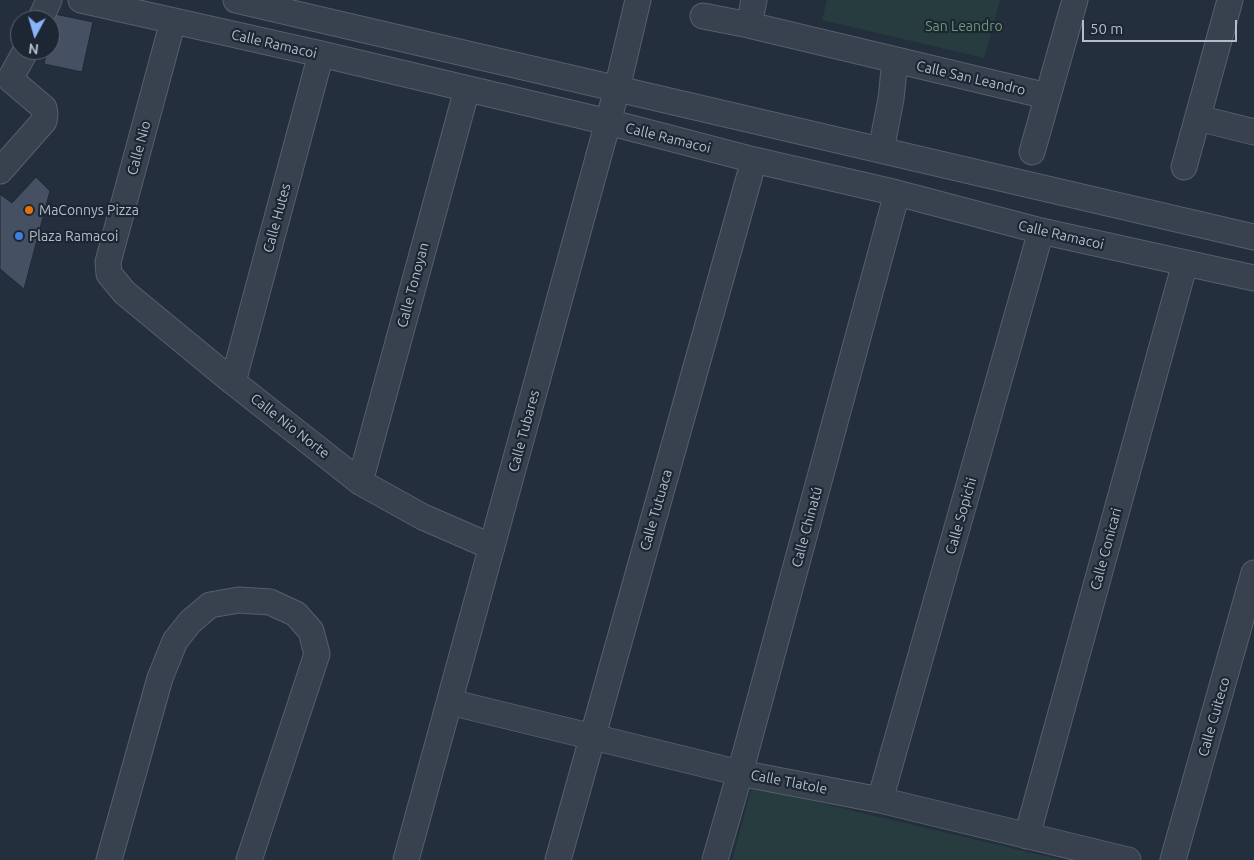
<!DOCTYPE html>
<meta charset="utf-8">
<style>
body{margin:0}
#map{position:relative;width:1254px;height:860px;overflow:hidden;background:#242f3e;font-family:Ubuntu,sans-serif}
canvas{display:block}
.north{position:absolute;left:10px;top:10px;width:50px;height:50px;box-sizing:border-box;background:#1d2633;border:1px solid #59626f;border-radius:50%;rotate:186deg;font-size:14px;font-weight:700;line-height:20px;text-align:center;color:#b4bcc9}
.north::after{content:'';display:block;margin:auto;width:18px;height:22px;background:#8ab4f8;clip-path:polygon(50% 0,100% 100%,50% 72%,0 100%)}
.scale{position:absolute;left:1082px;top:20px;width:155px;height:22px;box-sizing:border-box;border:2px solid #b4bcc9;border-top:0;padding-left:6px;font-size:15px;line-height:18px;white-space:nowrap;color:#b4bcc9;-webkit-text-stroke:4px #1d2633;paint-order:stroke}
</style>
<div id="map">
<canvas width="1254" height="860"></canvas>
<div class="north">N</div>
<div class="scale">50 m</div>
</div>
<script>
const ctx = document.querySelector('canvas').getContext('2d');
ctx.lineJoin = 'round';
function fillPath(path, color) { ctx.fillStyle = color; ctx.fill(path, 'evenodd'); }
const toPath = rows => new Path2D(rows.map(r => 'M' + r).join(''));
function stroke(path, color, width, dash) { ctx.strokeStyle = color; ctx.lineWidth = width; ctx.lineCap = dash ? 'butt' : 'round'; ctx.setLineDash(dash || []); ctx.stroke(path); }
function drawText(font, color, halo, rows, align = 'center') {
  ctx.font = font + ' Ubuntu,sans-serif'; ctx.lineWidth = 4.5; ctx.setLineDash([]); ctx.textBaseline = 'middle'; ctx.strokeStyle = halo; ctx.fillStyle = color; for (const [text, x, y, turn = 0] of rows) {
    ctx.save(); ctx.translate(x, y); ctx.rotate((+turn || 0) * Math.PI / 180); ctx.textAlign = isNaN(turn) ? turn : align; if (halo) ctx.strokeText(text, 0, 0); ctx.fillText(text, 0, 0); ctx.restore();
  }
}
fillPath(toPath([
 [827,0,1000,0,984,58,822,20],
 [752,787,1062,860,732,860]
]), '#263c3f');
const building = toPath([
 [55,14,93,22,82,72,44,64,47,50,50,50,50,38,55,14],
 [36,177,50,191,24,289,0,269,0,194,12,203,36,177]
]);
fillPath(building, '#455162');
stroke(building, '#1f2835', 1);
const minor = toPath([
 [81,0,321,54,608,122,754,160,897,193,1041,231,1254,278],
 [236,0,1254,237],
 [703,16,749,25,1047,96],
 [40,20,49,0],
 [173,21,108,262,109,274,125,293,233,382,360,482,423,517,492,547],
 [749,25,754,0],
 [1198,118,1254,132],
 [881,150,891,99,895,60],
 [1032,152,1075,0],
 [1184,167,1230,0],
 [0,171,44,121,45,114,44,108,10,79,26,50],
 [233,382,321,54],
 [360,482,467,89],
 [450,702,740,773,880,800,1128,860],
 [880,800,1041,231],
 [1027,836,1185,263],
 [109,860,160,678,175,641,190,622,210,605,239,600,270,602,296,614,311,631,317,654,249,860],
 [406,860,617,89,638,0],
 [558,860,754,160],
 [715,860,740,773,897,193],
 [1173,860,1254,573]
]);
stroke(minor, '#565f6c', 27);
stroke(minor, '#38414e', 25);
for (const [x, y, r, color] of [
 [29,210,5,"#e8710a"],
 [19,236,5,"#3f7fe0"]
]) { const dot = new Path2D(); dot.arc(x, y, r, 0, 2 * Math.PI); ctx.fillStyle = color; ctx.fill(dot); stroke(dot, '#1d2633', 2); }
drawText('14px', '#6b9a76', '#1d2633', [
 ["San Leandro",964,26]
]);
drawText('14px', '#b4bcc9', '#1d2633', [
 ["Calle Ramacoi",274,44,13],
 ["Calle San Leandro",971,78,13],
 ["Calle Ramacoi",668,138,14],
 ["Calle Nio",139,148,-75],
 ["Calle Hutes",277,218,-75],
 ["Calle Ramacoi",1061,235,13],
 ["Calle Tonoyan",413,285,-75],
 ["Calle Nio Norte",290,426,38],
 ["Calle Tubares",524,431,-75],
 ["Calle Tutuaca",656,510,-74],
 ["Calle Sopichi",961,516,-74],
 ["Calle Chinatú",807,527,-75],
 ["Calle Conicari",1106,549,-75],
 ["Calle Cuiteco",1214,717,-74],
 ["Calle Tlatole",789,782,11]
]);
drawText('14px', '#b4bcc9', '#1d2633', [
 ["MaConnys Pizza",39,210],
 ["Plaza Ramacoi",29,236]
], 'left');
</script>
